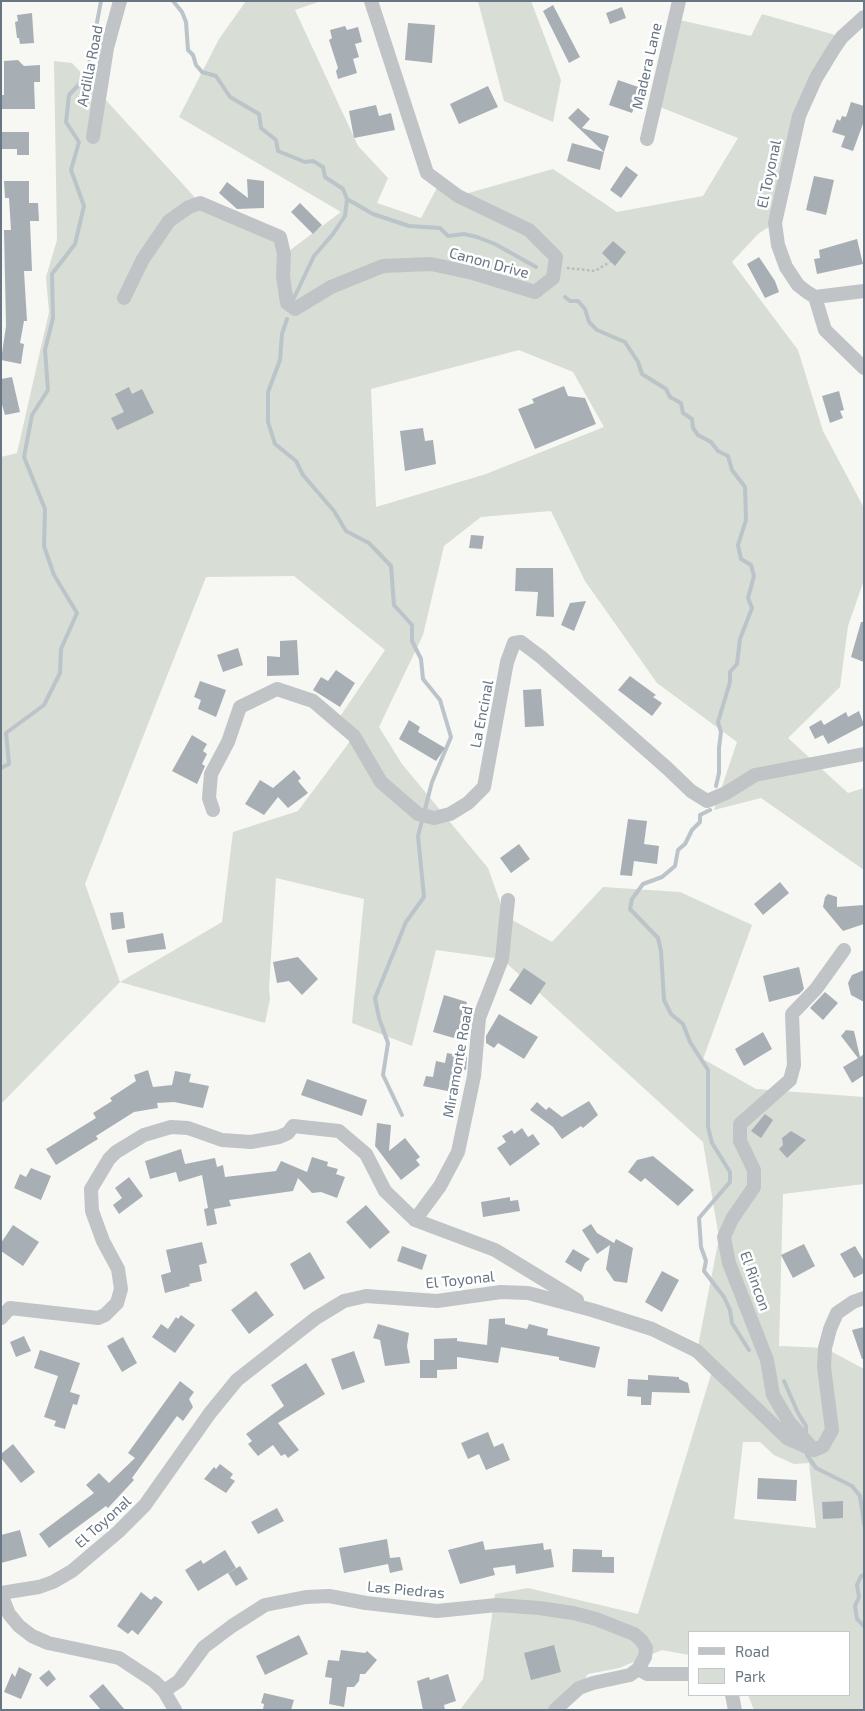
<!DOCTYPE html>
<html>
<head>
<meta charset="utf-8">
<style>
	body { margin:0 }
	#map { position:relative; width:865px; height:1711px; overflow:hidden; background:#f7f7f4; font-family:"Exo 2",sans-serif }
	canvas { display:block }
	.frame { position:absolute; inset:0; border:2px solid #687683; pointer-events:none }
	.legend { position:absolute; left:688px; top:1631px; width:162px; height:65px; box-sizing:border-box; background:#fff; border:1px solid #c3c8cd; margin:0; padding:6px 9px; list-style:none; font-size:15px; color:#687683 }
	.legend li { display:flex; align-items:center; gap:10px; height:25px }
	.legend b { width:25px; border:1px solid #c3c8cd }
</style>
</head>
<body>
<div id="map">
<canvas width="865" height="1711"></canvas>
<div class="frame"></div>
<ul class="legend">
<li><b style="height:6px;background:#c0c4c7"></b>Road</li>
<li><b style="height:14px;background:#d8ddd5"></b>Park</li>
</ul>
</div>
<script>
const g = document.querySelector('canvas').getContext('2d');
g.lineJoin = 'round';
function fillPath(path, color) { g.fillStyle = color; g.fill(path, 'evenodd'); }
const shape = rows => new Path2D(rows.map(r => 'M' + r).join(''));
function strokePath(path, color, width, dash) { g.strokeStyle = color; g.lineWidth = width; g.lineCap = dash ? 'butt' : 'round'; g.setLineDash(dash || []); g.stroke(path); }
function drawText(font, color, halo, rows, align = 'center') {
  g.font = font + ' "Exo 2",sans-serif'; g.lineWidth = 5; g.setLineDash([]); g.textBaseline = 'middle'; g.strokeStyle = halo; g.fillStyle = color; for (const [text, x, y, turn = 0] of rows) {
    g.save(); g.translate(x, y); g.rotate((+turn || 0) * Math.PI / 180); g.textAlign = isNaN(turn) ? turn : align; if (halo) g.strokeText(text, 0, 0); g.fillText(text, 0, 0); g.restore();
  }
}
fillPath(shape([
	[246,1,321,1,295,10,358,146,388,178,377,203,421,218,440,182,458,196,553,169,617,212,703,196,738,138,655,105,675,19,751,36,762,14,842,37,816,78,775,223,758,234,732,262,798,350,823,431,864,508,864,580,848,626,840,687,788,738,848,793,864,788,864,870,761,798,714,810,737,742,657,683,585,581,551,511,481,517,444,546,423,635,379,727,402,764,488,868,505,916,552,942,603,887,680,892,752,925,703,1059,756,1089,864,1097,864,1184,783,1194,779,1346,825,1348,864,1369,864,1710,754,1710,748,1695,849,1695,849,1632,689,1632,689,1655,662,1650,619,1668,588,1674,579,1688,555,1710,460,1710,483,1679,495,1594,528,1588,638,1614,713,1368,697,1351,719,1238,703,1142,502,959,436,950,412,1046,352,1023,364,899,276,878,269,988,270,999,265,1023,120,982,1,1104,1,457,17,453,49,312,46,277,57,240,54,61,72,63,200,203,262,228,285,254,341,212,179,117,219,39],
	[519,350,573,372,604,427,486,474,376,507,371,389],
	[294,576,385,650,337,721,354,736,298,811,233,832,222,922,120,982,85,884,206,577],
	[743,1442,760,1442,774,1455,794,1464,809,1463,816,1528,734,1519],
	[478,1,531,1,561,80,553,122,504,101]
]), '#d8ddd5');
strokePath(shape([
	[173,1,182,12,186,22,188,50,193,55,196,65,202,72,216,76,230,97,259,114,261,128,276,140,278,151,305,162,313,161,323,167,325,177,343,189,347,199,373,214,409,226,440,228,448,236,464,234,477,237,495,244,536,267],
	[565,297,570,301,578,301,585,309,589,322,597,330,625,342,638,362,642,374,666,389,670,397,681,403,683,413,692,419,693,428,698,435,711,442,718,451,728,456,732,470,745,487,746,520,738,545,741,559,751,565,754,576,748,598,752,608,740,639,737,664,730,672,730,682,718,722,721,732,719,748,719,773,716,786],
	[293,300,314,256,333,234,345,216,347,199],
	[287,319,282,334,280,360,268,392,268,422,275,444,296,461,303,475,334,511,346,531,369,543,391,566,394,605,412,625,412,641,421,659,423,679,440,700,451,737,432,782,418,836,424,897,406,922,375,998,379,1018,388,1043,383,1075,402,1115],
	[1,768,9,764,6,733,44,705,60,673,61,649,77,613,54,575,44,546,45,509,24,457,32,415,48,390,45,350,53,318,52,274,75,244,84,206,71,170,79,142,66,122,69,95,87,76,101,1],
	[710,810,700,815,700,822,692,830,685,844,678,850,675,866,662,877,643,884,632,899,630,909,658,938,661,951,664,1000,671,1014,683,1024,690,1042,708,1070,708,1127,712,1143,730,1172,730,1182,699,1218,701,1247,706,1261,704,1271,724,1297,730,1310,732,1323,749,1350],
	[784,1381,798,1413,806,1426,806,1434],
	[807,1451,807,1455,816,1468,852,1486,860,1496,864,1524],
	[864,1575,861,1576,857,1585,859,1597,855,1606,857,1619,864,1626]
]), '#bbc4c9', 4);
fillPath(shape([
	[553,5,580,57,569,63,543,11],
	[622,7,626,18,610,24,606,13],
	[32,13,34,43,20,44,19,38,17,38,15,22,18,21,17,15],
	[408,23,435,25,432,63,405,60],
	[345,26,347,30,358,27,362,42,355,44,359,57,353,59,357,73,338,79,336,71,338,68,329,40,332,38,330,30],
	[18,60,24,66,40,65,40,82,34,82,35,109,1,109,1,95,4,95,4,61],
	[618,80,641,88,632,113,609,105],
	[488,86,498,107,459,124,450,104],
	[851,102,864,106,864,121,853,151,841,147,845,136,832,132,837,119,840,121,842,116,846,117],
	[376,105,379,116,391,113,395,130,354,138,349,111],
	[578,108,590,119,582,128,609,136,604,152,568,118],
	[2,132,29,132,29,155,17,155,17,149,2,149],
	[572,143,604,152,600,170,567,161],
	[626,166,638,175,621,198,610,190],
	[814,176,834,180,826,215,806,210],
	[247,179,264,181,264,208,237,209,219,193,227,182,248,198],
	[4,181,29,181,29,203,38,203,39,221,30,221,32,271,24,271,27,321,24,321,20,343,24,344,21,364,1,360,6,326,4,230,11,230,9,198,5,198],
	[300,203,322,225,313,234,291,212],
	[857,239,863,264,817,274,814,259,820,258,819,250],
	[613,241,626,252,615,266,602,253],
	[759,257,775,281,779,292,765,298,747,264],
	[12,377,20,412,5,415,1,401,1,379],
	[564,386,568,396,585,398,596,424,535,449,518,409,534,403,532,399],
	[129,387,132,394,142,389,154,413,117,430,111,418,124,412,115,394],
	[839,391,844,410,840,411,843,418,830,423,822,396],
	[423,428,425,441,433,440,436,464,405,471,400,431],
	[471,535,484,536,482,549,469,548],
	[516,568,553,568,554,617,536,616,538,592,515,591],
	[586,601,574,631,561,625,570,603],
	[861,622,864,622,864,662,851,657],
	[297,640,299,675,267,676,267,656,280,657,280,641],
	[238,648,243,665,223,672,217,655],
	[336,670,355,683,340,707,313,690,321,677,328,681],
	[630,676,656,695,653,697,662,703,652,716,618,690],
	[200,681,226,690,216,717,198,709,201,700,194,697],
	[541,689,544,726,525,727,523,690],
	[859,711,864,725,828,744,823,735,815,739,809,727,821,720,824,725,846,712,848,717],
	[409,720,420,727,418,732,445,748,436,761,399,739],
	[192,735,207,744,203,751,207,754,202,764,205,766,197,784,172,771],
	[294,770,301,778,298,781,308,793,288,808,278,797,264,815,245,804,260,780,273,788],
	[628,819,647,821,644,844,659,846,657,864,634,861,632,876,620,875],
	[519,844,530,859,511,873,500,858],
	[780,882,789,893,763,915,754,904],
	[828,894,837,897,837,907,864,905,864,924,843,931,823,907,825,897],
	[123,912,125,928,112,930,110,913],
	[163,933,166,949,128,953,126,940],
	[298,957,318,979,302,995,289,981,277,983,273,962],
	[799,967,804,989,799,994,769,1002,763,976],
	[524,968,546,983,531,1005,509,990],
	[864,970,864,1002,851,995,848,983,852,975],
	[825,992,838,1003,823,1020,810,1008],
	[444,995,467,1002,459,1030,457,1029,454,1038,433,1032],
	[499,1014,538,1037,524,1059,498,1043,494,1048,486,1043,486,1036],
	[846,1030,854,1031,860,1057,864,1054,864,1075,852,1083,843,1067,858,1058,841,1036],
	[763,1032,772,1049,744,1066,735,1049],
	[447,1053,467,1057,466,1070,457,1069,452,1092,423,1086,426,1076,433,1077,436,1061,445,1063],
	[148,1070,153,1087,172,1085,175,1071,191,1074,189,1082,209,1086,203,1108,174,1102,157,1103,158,1108,134,1112,96,1136,98,1139,56,1165,46,1149,96,1118,93,1113,112,1101,110,1098,136,1081,134,1075],
	[307,1079,367,1100,362,1116,301,1095],
	[589,1101,598,1115,583,1128,581,1126,562,1139,553,1127,530,1110,537,1102,546,1110,549,1107,562,1117],
	[765,1114,773,1120,761,1138,751,1131],
	[377,1123,391,1125,389,1151,405,1138,420,1157,416,1160,420,1165,401,1180,375,1146],
	[522,1128,528,1137,533,1134,540,1144,510,1166,497,1148,506,1142,502,1136,512,1130,514,1134],
	[791,1131,806,1140,787,1158,779,1149,783,1145,782,1138],
	[181,1149,185,1164,215,1158,217,1167,223,1165,225,1177,276,1171,281,1161,307,1172,312,1157,328,1162,327,1166,338,1169,336,1174,345,1177,337,1198,321,1192,312,1193,298,1178,293,1191,229,1200,231,1206,214,1209,217,1224,207,1226,204,1209,208,1208,202,1175,179,1182,176,1172,150,1179,145,1161],
	[653,1156,694,1190,678,1206,645,1178,641,1182,628,1172,637,1160],
	[31,1168,51,1176,41,1200,14,1188,20,1174,26,1177],
	[129,1177,143,1196,119,1214,113,1205,122,1198,115,1188],
	[510,1197,510,1201,518,1200,520,1211,483,1217,481,1202],
	[366,1205,390,1232,370,1249,346,1222],
	[591,1224,597,1233,614,1243,616,1239,633,1248,627,1283,614,1281,606,1269,610,1245,597,1254,582,1230],
	[13,1225,39,1242,23,1266,1,1251,1,1243],
	[202,1242,207,1263,199,1265,202,1281,189,1284,190,1286,165,1293,161,1275,171,1272,166,1250],
	[804,1244,815,1266,793,1278,781,1255],
	[402,1246,427,1255,422,1270,397,1261],
	[855,1246,864,1261,864,1273,854,1278,840,1254],
	[573,1249,590,1259,585,1263,581,1272,565,1262],
	[310,1252,325,1278,304,1290,290,1264],
	[662,1271,679,1280,662,1312,645,1302],
	[256,1291,274,1315,249,1334,231,1310],
	[181,1315,195,1325,175,1353,152,1337,161,1324,168,1329,176,1317,178,1319],
	[505,1318,505,1324,527,1329,529,1324,548,1329,547,1335,600,1347,595,1368,559,1360,559,1357,501,1347,498,1363,457,1357,457,1369,437,1370,437,1378,420,1378,420,1360,434,1360,434,1339,457,1338,457,1341,487,1345,489,1319],
	[378,1324,409,1333,407,1346,410,1363,385,1366,380,1340,373,1338],
	[864,1327,864,1359,862,1359,852,1330],
	[24,1336,31,1351,16,1357,10,1342],
	[123,1337,137,1363,122,1372,107,1346],
	[40,1350,80,1363,70,1392,80,1395,77,1405,73,1404,65,1429,54,1426,56,1421,44,1417,58,1376,34,1368],
	[354,1351,365,1382,342,1390,331,1359],
	[306,1363,325,1394,278,1423,299,1450,288,1458,285,1454,281,1456,273,1445,258,1456,248,1444,252,1441,246,1434,284,1406,271,1385],
	[648,1375,679,1377,679,1379,688,1383,690,1393,652,1392,651,1405,641,1405,641,1397,627,1396,628,1379,648,1380],
	[180,1381,194,1392,189,1399,193,1407,183,1421,177,1416,132,1478,134,1480,108,1508,106,1506,49,1548,39,1534,94,1493,86,1485,99,1473,109,1483,135,1458,128,1453],
	[488,1432,494,1447,503,1443,510,1460,486,1470,479,1454,468,1459,461,1443],
	[13,1444,35,1472,21,1483,1,1458,1,1454],
	[220,1464,233,1474,230,1478,235,1481,226,1493,204,1479,214,1467,216,1469],
	[758,1478,797,1480,796,1501,757,1499],
	[843,1501,843,1518,823,1519,822,1502],
	[277,1508,284,1521,258,1534,251,1522],
	[20,1530,27,1556,1,1563,1,1535],
	[387,1539,390,1558,400,1557,403,1570,390,1573,388,1564,344,1573,339,1548],
	[483,1541,485,1550,543,1543,544,1550,551,1549,554,1567,516,1574,515,1565,493,1568,495,1575,460,1584,448,1550],
	[573,1549,602,1550,602,1557,614,1557,614,1573,572,1572],
	[225,1550,236,1568,198,1591,185,1570,201,1560,203,1564],
	[240,1566,248,1579,236,1586,228,1573],
	[141,1592,151,1600,155,1596,163,1602,138,1635,132,1630,128,1634,117,1626],
	[299,1635,308,1654,265,1675,256,1656],
	[554,1645,561,1672,531,1680,524,1653],
	[341,1650,365,1653,367,1651,377,1660,365,1674,360,1674,359,1681,354,1687,347,1687,344,1707,329,1704,332,1678,325,1677,328,1660,339,1661],
	[19,1667,32,1674,21,1699,4,1692,12,1673,15,1677],
	[49,1670,56,1679,47,1687,39,1678],
	[448,1674,456,1701,444,1705,445,1710,423,1710,417,1681,429,1677,430,1680],
	[103,1684,125,1710,101,1710,89,1696],
	[264,1693,294,1700,291,1710,263,1710,264,1704,261,1703]
]), '#a8afb4');
strokePath(shape([
	[567,268,595,271,610,262]
]), '#babdbf', 2.5, [2.5, 2.5]);
strokePath(shape([
	[864,17,842,37,833,50,816,78,799,116,775,223,778,245,786,267,798,285,807,292,815,297,864,291],
	[93,137,107,48,120,1],
	[647,139,679,1],
	[815,297,825,330,864,368],
	[124,298,143,259,169,221,189,207,200,203,280,237,284,254,283,276,287,303,295,309,331,287,383,266,431,264,473,273,535,292,553,278,556,257,529,230,458,196,427,173,371,1],
	[213,810,209,798,211,774,228,742,240,707,277,689,313,701,354,736,381,782,418,814,434,818,450,814,468,803,484,787,507,662,514,643,521,642,541,657,667,768,691,791,707,801,726,793,755,775,864,754],
	[415,1220,440,1186,458,1152,474,1076,479,1018,502,959,508,900],
	[1,1318,10,1308,98,1318,105,1315,117,1303,121,1289,118,1269,103,1241,92,1211,91,1189,109,1159,116,1152,144,1135,171,1127,188,1128,222,1140,251,1142,279,1137,288,1133,293,1126,339,1131,366,1154,385,1191,415,1220,495,1250,577,1300],
	[812,1448,789,1422,773,1395,767,1360,729,1263,724,1237,732,1219,754,1187,754,1170,740,1141,740,1124,790,1080,794,1065,792,1014,816,989,844,950],
	[1,1593,39,1587,53,1582,72,1571,118,1532,145,1505,210,1413,237,1380,316,1318,344,1301,366,1296,437,1301,501,1292,528,1293,592,1310,652,1329,697,1351,787,1438,814,1450,823,1446,832,1430,824,1367,825,1348,830,1329,837,1313,853,1302,864,1298],
	[1,1594,9,1614,19,1626,32,1636,48,1643,119,1658,154,1681,164,1691,175,1710],
	[638,1669,647,1674,689,1674],
	[164,1691,179,1681,204,1647,232,1626,265,1605,306,1597,329,1596,366,1603,437,1611,497,1605,539,1608,573,1613,596,1619,634,1634,641,1640,646,1648,645,1657,638,1669,630,1675,593,1683,579,1688,555,1710],
	[732,1695,735,1710]
]), '#c0c4c7', 14);
drawText('15px', '#687683', '#fff', [
	["Ardilla Road",90,66,-79],
	["Madera Lane",647,66,-77],
	["El Toyonal",769,174,-78],
	["Canon Drive",489,263,15],
	["La Encinal",482,714,-79],
	["Miramonte Road",458,1062,-80],
	["El Toyonal",460,1280,-6],
	["El Rincon",755,1281,70],
	["El Toyonal",103,1522,-42],
	["Las Piedras",406,1590,5]
]);
</script>
</body>
</html>
